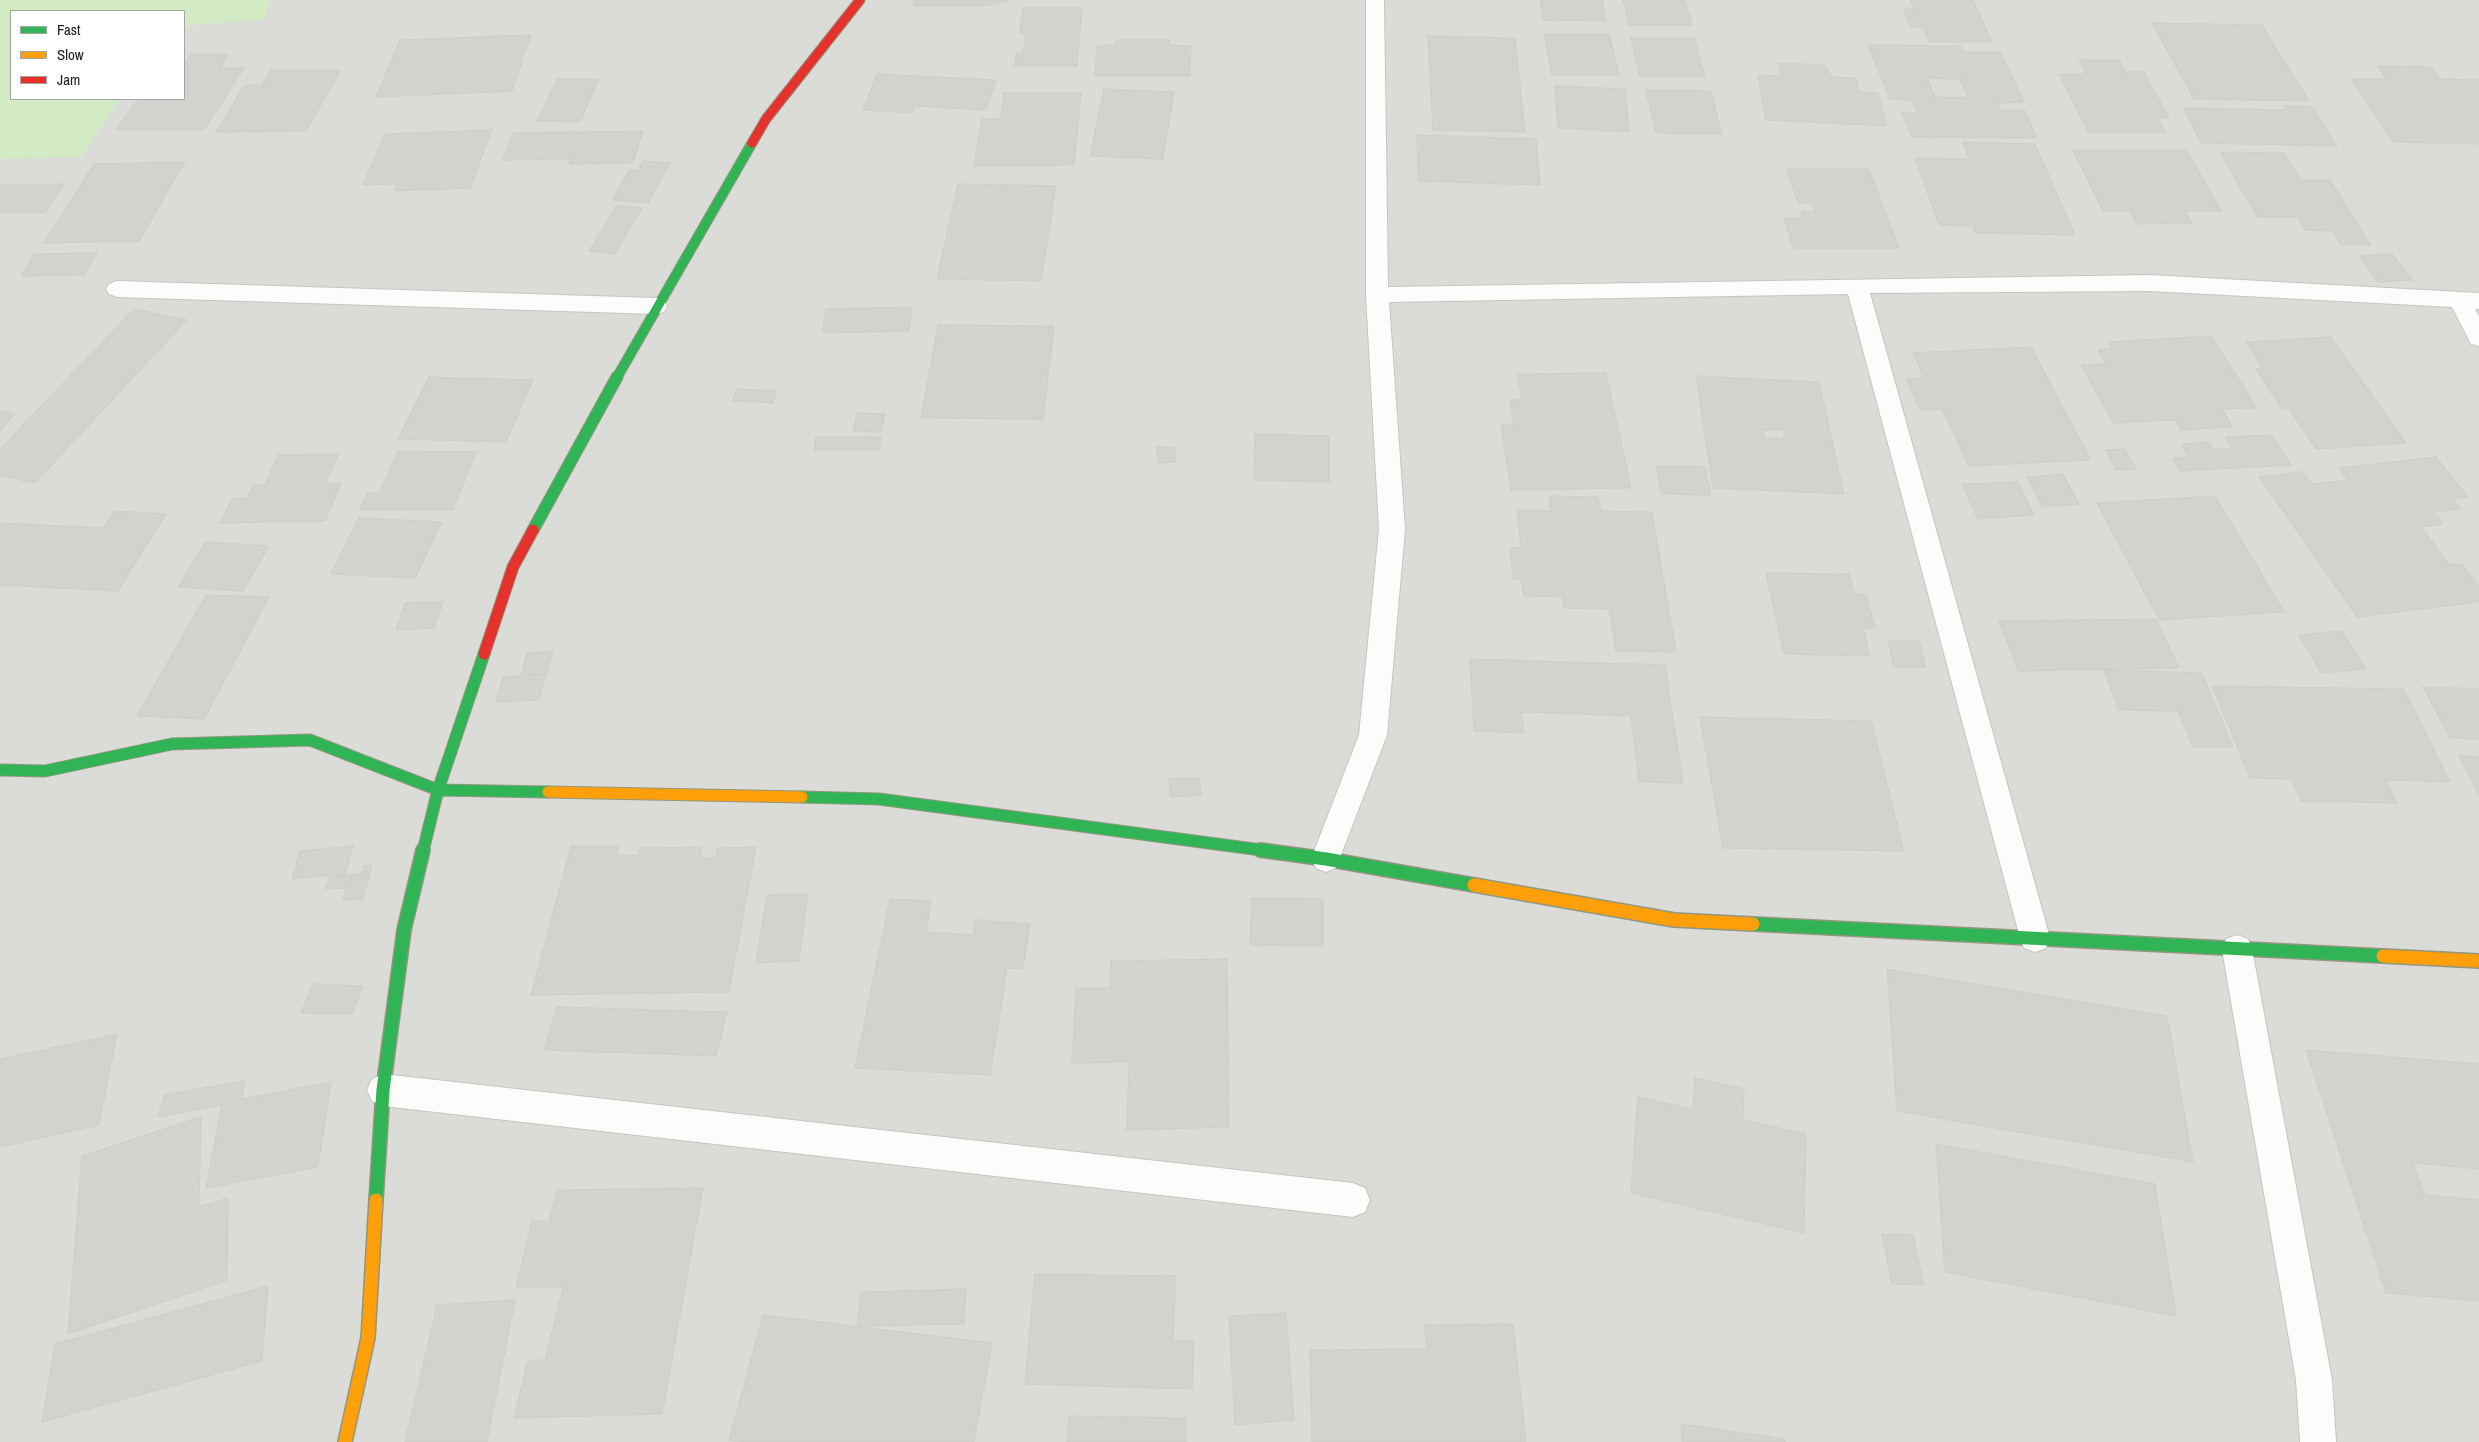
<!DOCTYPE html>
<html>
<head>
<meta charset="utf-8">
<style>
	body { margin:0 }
	#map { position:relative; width:2479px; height:1442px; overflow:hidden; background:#ecece7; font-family:"Archivo Narrow",sans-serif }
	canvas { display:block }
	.legend { position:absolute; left:10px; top:10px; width:175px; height:90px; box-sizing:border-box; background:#fff; border:1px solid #a5a5a5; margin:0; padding:6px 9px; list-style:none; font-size:15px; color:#1e1e1e }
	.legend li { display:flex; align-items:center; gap:10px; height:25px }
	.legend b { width:25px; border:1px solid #a5a5a5 }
</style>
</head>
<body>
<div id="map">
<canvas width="2479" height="1442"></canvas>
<ul class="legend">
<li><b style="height:6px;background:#30b455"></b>Fast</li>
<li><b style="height:6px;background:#ff9f0a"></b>Slow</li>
<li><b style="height:6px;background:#e5322d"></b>Jam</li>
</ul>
</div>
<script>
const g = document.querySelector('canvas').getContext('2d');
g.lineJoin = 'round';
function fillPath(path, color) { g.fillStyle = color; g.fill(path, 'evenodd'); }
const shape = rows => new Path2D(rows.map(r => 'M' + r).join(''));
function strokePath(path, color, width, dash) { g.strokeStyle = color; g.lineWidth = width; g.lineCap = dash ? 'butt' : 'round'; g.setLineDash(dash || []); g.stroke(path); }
fillPath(shape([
	[0,0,2479,0,2479,1442,0,1442],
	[11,11,184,11,184,99,11,99]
]), '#dbdbd8');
fillPath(shape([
	[0,0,270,0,265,19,184,26,184,11,11,11,11,99,120,99,81,157,0,159]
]), '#d3ebc5');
const building = shape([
	[914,0,1010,0,985,6,913,6,914,0],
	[1540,0,1602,0,1606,21,1543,20,1540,0],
	[1623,0,1685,0,1692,25,1629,25,1623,0],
	[1911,0,1973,0,1992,42,1929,42,1923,28,1910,26,1904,9,1914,9,1911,0],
	[1023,8,1082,8,1077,66,1014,66,1017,52,1023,52,1026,33,1020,33,1023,8],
	[2152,23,2262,25,2309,101,2194,99,2152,23],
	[1544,34,1609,34,1619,75,1552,75,1544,34],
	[531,35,512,91,376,97,400,40,531,35],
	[1428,36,1515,38,1525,132,1433,130,1428,36],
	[1631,38,1694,38,1705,77,1640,77,1631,38],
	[1116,40,1170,40,1170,45,1191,46,1190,76,1095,76,1097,46,1116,45,1116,40],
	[1868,45,1961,46,1964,52,2000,52,2024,102,1997,103,2000,110,2025,111,2037,138,1912,137,1902,113,1917,113,1911,100,1890,99,1868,45],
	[1927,78,1960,79,1968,98,1935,97,1927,78],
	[191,54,229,54,220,68,244,68,204,130,116,130,138,99,184,99,184,65,191,54],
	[2079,60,2119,60,2125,72,2144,72,2169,118,2157,118,2166,133,2089,133,2059,74,2086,74,2079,60],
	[1778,63,1824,65,1832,77,1856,78,1859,92,1878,93,1887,126,1766,120,1758,75,1781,76,1778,63],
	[2378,66,2432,67,2440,79,2479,80,2479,144,2393,142,2351,79,2386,79,2378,66],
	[271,70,341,70,306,131,216,132,244,86,262,85,271,70],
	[877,74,996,80,986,110,914,106,912,113,863,110,877,74],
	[557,79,599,79,580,122,537,121,557,79],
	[1555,86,1625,89,1629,132,1558,128,1555,86],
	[1104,89,1174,92,1163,159,1090,156,1104,89],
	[1646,90,1711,91,1722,134,1656,133,1646,90],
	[1004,93,1081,93,1074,165,974,166,982,119,1000,119,1004,93],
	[2284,106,2313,107,2337,146,2201,143,2184,108,2286,110,2284,106],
	[492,130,470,188,395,191,398,184,363,185,385,134,492,130],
	[643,131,633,163,569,164,570,159,503,160,513,133,643,131],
	[1417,135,1536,139,1540,185,1418,181,1417,135],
	[1963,142,2035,144,2075,235,1975,233,1973,226,1939,225,1915,158,1969,159,1963,142],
	[2073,150,2186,150,2222,211,2185,211,2192,223,2137,224,2130,211,2103,211,2073,150],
	[2220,152,2284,153,2301,180,2330,180,2371,245,2341,245,2333,231,2305,230,2297,217,2257,217,2220,152],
	[643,161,670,163,648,203,612,200,629,170,637,170,643,161],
	[185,162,139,241,44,243,94,164,185,162],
	[1787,169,1869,169,1899,248,1793,248,1784,218,1803,218,1801,211,1815,212,1812,203,1798,203,1787,169],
	[64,184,45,213,0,213,0,185,64,184],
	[958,184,1056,186,1041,281,937,279,958,184],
	[616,206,642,208,615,254,589,251,616,206],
	[97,253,84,275,21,276,34,254,97,253],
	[2392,254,2413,280,2378,282,2359,256,2392,254],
	[912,307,909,331,822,333,826,309,912,307],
	[134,309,187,320,35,483,0,476,0,449,134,309],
	[938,325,1054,326,1043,419,921,418,938,325],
	[2211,336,2257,408,2222,409,2232,427,2181,430,2175,420,2113,423,2081,365,2106,364,2098,350,2112,349,2108,342,2211,336],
	[2331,337,2406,443,2316,449,2289,408,2281,408,2256,369,2263,369,2246,342,2331,337],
	[2031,347,2091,460,1969,466,1942,409,1920,410,1906,379,1924,378,1913,353,2031,347],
	[1606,373,1631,488,1511,490,1501,425,1514,425,1510,400,1522,399,1517,374,1606,373],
	[1696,376,1819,382,1844,494,1713,488,1696,376],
	[1763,430,1783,430,1785,438,1766,439,1763,430],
	[429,377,533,380,506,442,398,439,429,377],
	[737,389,777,391,773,403,732,401,737,389],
	[0,411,15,414,0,431,0,411],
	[857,413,885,414,881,432,853,431,857,413],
	[1255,434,1329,436,1329,482,1254,480,1255,434],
	[2272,435,2291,465,2180,471,2172,458,2188,457,2181,444,2209,442,2213,450,2232,448,2225,437,2272,435],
	[816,437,881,437,879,450,814,450,816,437],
	[1157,447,1175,447,1176,462,1158,463,1157,447],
	[2125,449,2136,469,2116,470,2105,450,2125,449],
	[398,451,476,452,453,510,360,510,367,493,379,493,398,451],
	[338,454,326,483,341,483,325,521,220,523,232,499,247,498,253,485,265,485,278,455,338,454],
	[2436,457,2468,497,2453,499,2461,509,2433,512,2443,524,2421,527,2450,565,2462,564,2479,586,2479,602,2357,617,2259,477,2303,472,2312,484,2348,480,2339,468,2436,457],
	[1656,466,1705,467,1711,495,1661,494,1656,466],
	[2063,474,2079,504,2042,507,2027,477,2063,474],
	[2018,482,2034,515,1978,519,1962,484,2018,482],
	[1549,496,1598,497,1601,511,1652,512,1676,652,1616,651,1609,609,1564,608,1563,597,1524,596,1521,578,1513,579,1510,548,1521,547,1517,510,1551,511,1549,496],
	[2215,496,2284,612,2159,620,2097,503,2215,496],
	[114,511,166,514,118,591,0,585,0,523,103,528,114,511],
	[359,518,442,522,415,578,331,574,359,518],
	[205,542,269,546,243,591,178,587,205,542],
	[1766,573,1849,574,1855,594,1866,594,1875,628,1863,628,1870,656,1784,654,1766,573],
	[206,595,269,597,204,719,137,716,206,595],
	[443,602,434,628,396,630,405,603,443,602],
	[2156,619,2179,668,2018,671,1999,621,2156,619],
	[2342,631,2366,669,2321,673,2299,635,2342,631],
	[1888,641,1919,641,1926,668,1894,667,1888,641],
	[553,652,546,675,521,674,527,653,553,652],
	[1470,659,1665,665,1683,783,1639,782,1631,716,1522,712,1524,733,1474,731,1470,659],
	[2104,670,2202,673,2233,747,2193,747,2178,711,2118,710,2104,670],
	[546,675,539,700,496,702,503,677,546,675],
	[2212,686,2404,689,2450,782,2386,780,2397,803,2301,801,2291,779,2250,778,2212,686],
	[2423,687,2479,689,2479,739,2450,738,2423,687],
	[1700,717,1871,721,1904,851,1723,848,1700,717],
	[2459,756,2479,757,2479,796,2459,756],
	[1199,778,1201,795,1170,797,1169,779,1199,778],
	[353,846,345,874,292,879,300,851,353,846],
	[571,846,619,846,617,856,638,855,640,848,702,847,700,858,716,858,717,848,756,847,729,992,531,995,571,846],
	[372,865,363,899,343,900,346,888,326,889,330,876,361,874,364,866,372,865],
	[808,894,799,961,756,963,767,895,808,894],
	[1252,898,1323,899,1323,946,1250,945,1252,898],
	[890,899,931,901,926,932,973,935,975,920,1030,924,1023,969,1007,968,990,1075,855,1068,890,899],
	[1227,959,1229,1127,1127,1130,1129,1062,1072,1063,1076,988,1110,988,1111,961,1227,959],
	[1887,969,2167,1016,2193,1162,1897,1111,1887,969],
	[313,984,363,986,352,1014,301,1013,313,984],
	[557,1007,727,1012,716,1056,544,1050,557,1007],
	[117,1034,99,1125,0,1147,0,1059,117,1034],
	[2306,1050,2479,1064,2479,1169,2413,1163,2425,1195,2479,1200,2479,1301,2386,1293,2306,1050],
	[1695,1078,1744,1089,1743,1120,1806,1134,1804,1233,1631,1193,1638,1097,1693,1109,1695,1078],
	[245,1081,242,1099,331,1082,318,1167,206,1188,222,1105,158,1117,164,1095,245,1081],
	[201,1117,199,1207,228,1198,227,1280,68,1334,82,1156,201,1117],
	[1936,1144,2155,1184,2176,1316,1945,1272,1936,1144],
	[703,1188,662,1414,514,1418,528,1361,545,1360,563,1287,516,1287,532,1221,549,1221,557,1190,703,1188],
	[1882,1234,1913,1235,1924,1285,1892,1284,1882,1234],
	[1035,1274,1176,1276,1173,1341,1194,1340,1192,1389,1025,1384,1035,1274],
	[268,1286,262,1361,42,1422,55,1344,268,1286],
	[966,1289,964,1324,857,1326,861,1292,966,1289],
	[515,1300,487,1442,405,1442,437,1305,515,1300],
	[1286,1313,1294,1420,1235,1425,1229,1316,1286,1313],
	[763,1315,992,1343,974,1442,750,1442,729,1440,763,1315],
	[1513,1324,1526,1442,1312,1442,1310,1350,1427,1349,1424,1325,1513,1324],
	[1069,1416,1186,1418,1186,1442,1067,1442,1069,1416],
	[1681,1424,1785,1439,1785,1442,1682,1442,1681,1424]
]);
fillPath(building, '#d3d2ce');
strokePath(building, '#cfcdc8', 1);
const street = shape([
	[1366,0,1384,0,1388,287,2150,275,2479,293,2479,309,2475,309,2479,316,2479,346,2471,344,2452,307,2150,291,1870,293,2050,938,2046,948,2035,952,2024,948,2020,938,1848,294,1389,302,1405,529,1387,735,1336,868,1326,872,1316,868,1311,859,1359,735,1379,529,1366,295,1366,0],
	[117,281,656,298,664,300,667,306,664,312,656,314,117,297,109,294,106,289,109,284,117,281],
	[2237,935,2248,939,2252,949,2332,1380,2336,1442,2300,1442,2296,1380,2222,949,2226,939,2237,935],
	[383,1074,1353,1183,1365,1188,1370,1200,1365,1212,1353,1217,383,1106,372,1101,367,1090,372,1079,383,1074]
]);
const fastFar2 = shape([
	[616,379,752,143]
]);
const fastFar1 = shape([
	[533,530,617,377],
	[0,770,45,771,172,744,310,740,438,790,548,792],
	[802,797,879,799,1269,851],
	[423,851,438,790,484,654]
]);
const fast = shape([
	[1260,850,1326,859,1474,885],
	[1753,924,2383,956],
	[376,1200,383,1090,404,930,423,850]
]);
const slowFar1 = shape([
	[548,792,802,797]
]);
const slow = shape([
	[1474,885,1674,920,1753,924],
	[2383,956,2479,961],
	[345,1442,368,1338,376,1200]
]);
const jamFar1 = shape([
	[752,143,766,119,860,0]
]);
const jam = shape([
	[484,654,513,567,533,530]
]);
strokePath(street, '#c5c5c3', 2);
strokePath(fastFar2, '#91977e', 11);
strokePath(fastFar1, '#91977e', 13);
strokePath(fast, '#91977e', 16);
strokePath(slowFar1, '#91977e', 13);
strokePath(slow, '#91977e', 16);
strokePath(jamFar1, '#91977e', 11);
strokePath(jam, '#91977e', 13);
fillPath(street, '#fcfcfb');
strokePath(fastFar2, '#30b455', 9);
strokePath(fastFar1, '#30b455', 11);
strokePath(fast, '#30b455', 13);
strokePath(slowFar1, '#ff9f0a', 11);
strokePath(slow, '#ff9f0a', 13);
strokePath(jamFar1, '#e5322d', 9);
strokePath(jam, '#e5322d', 11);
</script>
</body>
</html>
